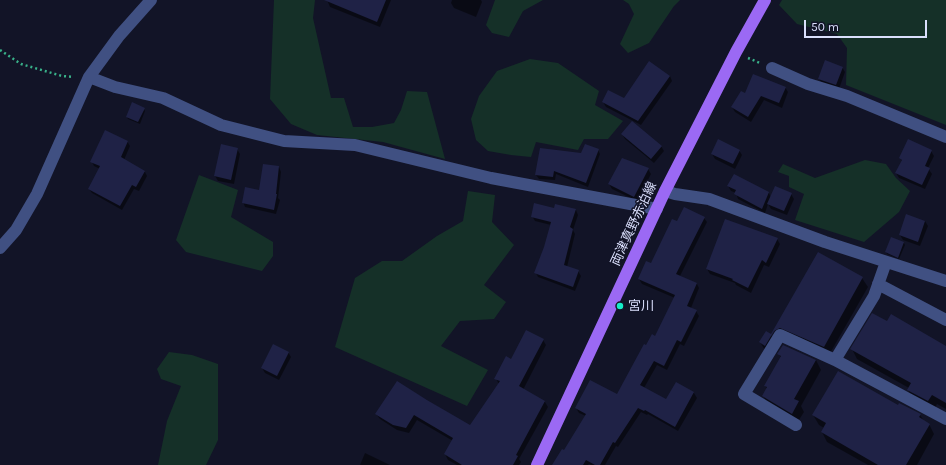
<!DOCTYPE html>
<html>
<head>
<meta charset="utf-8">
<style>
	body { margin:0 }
	#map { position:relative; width:946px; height:465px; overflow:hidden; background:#121427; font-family:Karla,sans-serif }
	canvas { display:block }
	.scale { position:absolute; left:804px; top:20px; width:123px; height:18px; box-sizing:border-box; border:2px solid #dadffc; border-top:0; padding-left:5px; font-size:12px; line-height:14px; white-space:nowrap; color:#dadffc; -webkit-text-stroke:3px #121427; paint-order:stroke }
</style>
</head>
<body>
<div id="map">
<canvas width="946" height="465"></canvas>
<div class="scale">50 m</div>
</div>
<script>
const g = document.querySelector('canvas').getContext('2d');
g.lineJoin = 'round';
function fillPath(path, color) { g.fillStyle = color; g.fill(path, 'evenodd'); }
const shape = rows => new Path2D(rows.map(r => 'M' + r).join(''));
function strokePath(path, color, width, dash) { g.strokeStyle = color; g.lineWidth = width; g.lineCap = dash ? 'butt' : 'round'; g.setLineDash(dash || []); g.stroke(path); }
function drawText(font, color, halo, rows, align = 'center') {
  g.font = font + ' Karla,"Noto Sans JP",sans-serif'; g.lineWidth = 3; g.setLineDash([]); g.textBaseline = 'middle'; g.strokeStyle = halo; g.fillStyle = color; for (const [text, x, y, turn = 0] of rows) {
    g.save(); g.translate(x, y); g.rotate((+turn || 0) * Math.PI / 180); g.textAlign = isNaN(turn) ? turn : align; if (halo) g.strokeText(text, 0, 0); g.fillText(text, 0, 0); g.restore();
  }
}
fillPath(shape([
	[274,0,315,0,313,18,331,98,344,98,353,127,372,127,394,123,401,110,407,91,427,92,445,159,383,142,317,135,291,124,270,99],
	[495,0,543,0,523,11,509,37,492,33,486,25],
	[623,0,680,0,674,6,649,43,628,53,620,44,634,14,629,4],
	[782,0,946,0,946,125,846,85,847,48,837,34,797,24,779,5],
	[530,59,558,63,599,91,595,105,623,121,608,139,584,139,578,150,536,142,531,157,511,155,488,151,476,140,471,119,479,96,497,71],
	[865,160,886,164,896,178,910,191,899,212,864,242,795,220,804,194,789,187,789,176,778,172,783,164,815,178],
	[199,175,238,190,231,217,273,242,273,256,262,271,186,252,176,240],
	[468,191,495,195,492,222,514,245,484,285,506,302,494,319,460,321,441,346,488,370,467,406,335,347,355,278,382,261,402,261,437,236,463,221],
	[169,352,192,355,218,364,218,440,206,465,158,465,167,421,181,386,161,379,157,369]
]), '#153028');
fillPath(shape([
	[327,0,391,0,380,27,330,7],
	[452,0,481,0,482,2,476,17,454,8,451,3],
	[842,67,845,72,839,89,822,84,819,79],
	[670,76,672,81,641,125,606,107,603,102,624,99],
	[785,87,788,92,782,108,764,100,751,122,735,112,732,107,746,95],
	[144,109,145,111,140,124,128,119,127,117],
	[622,134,661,146,664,151,654,163,625,139],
	[127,141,130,146,124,160,145,172,147,176,139,191,134,189,122,210,92,193,89,189,100,169,94,166,92,162],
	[237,149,240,154,234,184,218,181,215,176],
	[598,150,600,154,588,187,556,174,555,180,539,179,536,175,582,154],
	[739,150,742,155,735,169,715,159,712,154],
	[931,151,934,156,928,168,932,174,925,189,899,178,896,173,902,161,900,158],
	[622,159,648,169,651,174,637,201,612,189,609,184],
	[279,167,281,172,278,198,280,200,276,214,245,207,243,202,260,191],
	[728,186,769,193,771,198,791,194,794,199,787,215,771,209,768,204,765,213,738,199,736,193,731,191],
	[556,205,576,210,578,215,573,230,575,234,567,267,578,271,581,276,575,291,538,277,536,273,545,247,551,225,535,221,532,216,555,209],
	[704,218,707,222,680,276,697,284,699,288,691,308,696,311,699,316,684,346,680,344,667,370,657,365,644,388,667,401,676,383,694,393,697,398,678,431,648,414,647,415,641,412,618,447,616,446,605,465,591,465,589,464,588,465,554,465,565,451,586,416,579,413,576,408,618,395,647,347,655,337,675,298,642,284,639,279,651,264,677,222],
	[925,221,928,226,920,246,903,240,900,235],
	[891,238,904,243,905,245,899,259,887,254,886,252],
	[777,239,780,244,769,267,764,265,751,293,736,285,735,283,710,274,707,269],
	[819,253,862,278,868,287,829,355,786,336,766,352,760,342,767,333,772,336],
	[887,322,946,347,946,409,937,404,934,410,913,399,908,390,909,388,857,359,852,349],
	[543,340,546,345,523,390,545,402,548,407,519,459,521,462,519,465,457,465,448,460,445,454,453,441,417,420,409,433,397,430,380,419,376,414,397,382,470,426,499,384,496,379,512,360],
	[288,352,291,357,279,380,265,373,262,368],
	[779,354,816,360,821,370,801,406,804,412,797,423,769,405,763,396,767,389,765,386,781,358],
	[898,407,920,415,924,421,929,424,934,434,917,465,868,465,827,442,822,432,824,428,819,425,813,415],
	[365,453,390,465,360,465]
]), '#0007');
fillPath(shape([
	[324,0,386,0,377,22],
	[825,60,843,67,836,85,818,79],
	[649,61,670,76,638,121,602,102,608,90,624,98],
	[753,74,786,87,779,103,761,96,748,117,731,107,741,91,745,93],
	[132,102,145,108,138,122,126,117],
	[632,121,662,146,651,159,621,134],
	[105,130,128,141,121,157,145,171,136,187,132,185,120,206,88,189,100,166,90,162],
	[718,139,740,150,733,164,711,154],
	[908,139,932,150,925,166,930,168,922,185,895,173,902,160,899,158],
	[221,144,238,148,231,180,214,176],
	[585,144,599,149,586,183,554,171,553,177,535,175,540,148,581,153],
	[622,158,649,168,634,197,608,184],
	[263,164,279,166,276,194,277,194,274,210,242,203,245,187,259,190],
	[734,174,769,192,762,209,734,194,736,190,727,186],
	[775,186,792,193,784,211,767,204],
	[534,203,554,208,555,204,576,209,570,227,573,229,564,265,579,270,573,287,534,273,544,247,551,222,531,217],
	[684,207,705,217,676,274,697,283,687,306,697,310,681,342,677,340,664,366,654,361,640,385,666,399,676,382,694,392,675,427,645,410,644,411,638,408,615,443,613,442,600,465,595,465,586,460,583,465,552,465,562,449,564,450,586,414,575,408,590,380,617,394,644,344,646,345,652,334,655,336,675,295,638,279,646,261,651,263,672,219,677,221],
	[906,214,925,221,918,242,899,235],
	[725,219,778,238,766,263,762,260,748,288,732,280,733,279,706,269],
	[891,237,904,242,898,258,885,252],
	[818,252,863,277,824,347,780,328,774,331,765,346,759,342,766,331,771,334],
	[872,313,887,321,891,314,946,346,946,403,932,395,928,401,907,390,911,383,850,349],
	[526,330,544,339,519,386,545,401,516,455,518,456,513,465,462,465,444,454,453,438,414,415,406,428,393,425,375,414,397,381,427,400,470,425,500,381,494,379,506,356,511,359],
	[273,344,289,352,277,376,261,368],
	[783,345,816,360,794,399,799,401,792,414,762,396,767,387,764,386,781,356,777,354],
	[838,371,898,405,899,403,921,414,919,417,930,424,906,465,878,465,821,432,826,423,812,415]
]), '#1f2246');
strokePath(shape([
	[0,50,21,64,62,76,74,77],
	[748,58,760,63]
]), '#39b189', 2.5, [2, 3]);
strokePath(shape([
	[772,68,808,84,847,96,946,137],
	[89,77,115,87,163,98,221,125,284,141,355,145,491,178,657,209],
	[665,191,675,194,709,199,825,242,946,281],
	[0,248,16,230,37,194,89,77,119,36,151,0],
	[886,262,874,296,835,360,946,419],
	[878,284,946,320],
	[796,425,744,394,780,335,835,360]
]), '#405082', 12);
strokePath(shape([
	[537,465,665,191,736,52,765,0]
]), '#9b69f4', 12);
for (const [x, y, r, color] of [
	[620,306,4,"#15edc8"]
]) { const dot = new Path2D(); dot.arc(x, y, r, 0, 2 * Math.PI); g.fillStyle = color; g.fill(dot); strokePath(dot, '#121427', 1.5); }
drawText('13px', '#dadffc', '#121427', [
	["両津真野赤泊線",634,224,-65]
]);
drawText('13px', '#dadffc', '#121427', [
	["宮川",628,306]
], 'left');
</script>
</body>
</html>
